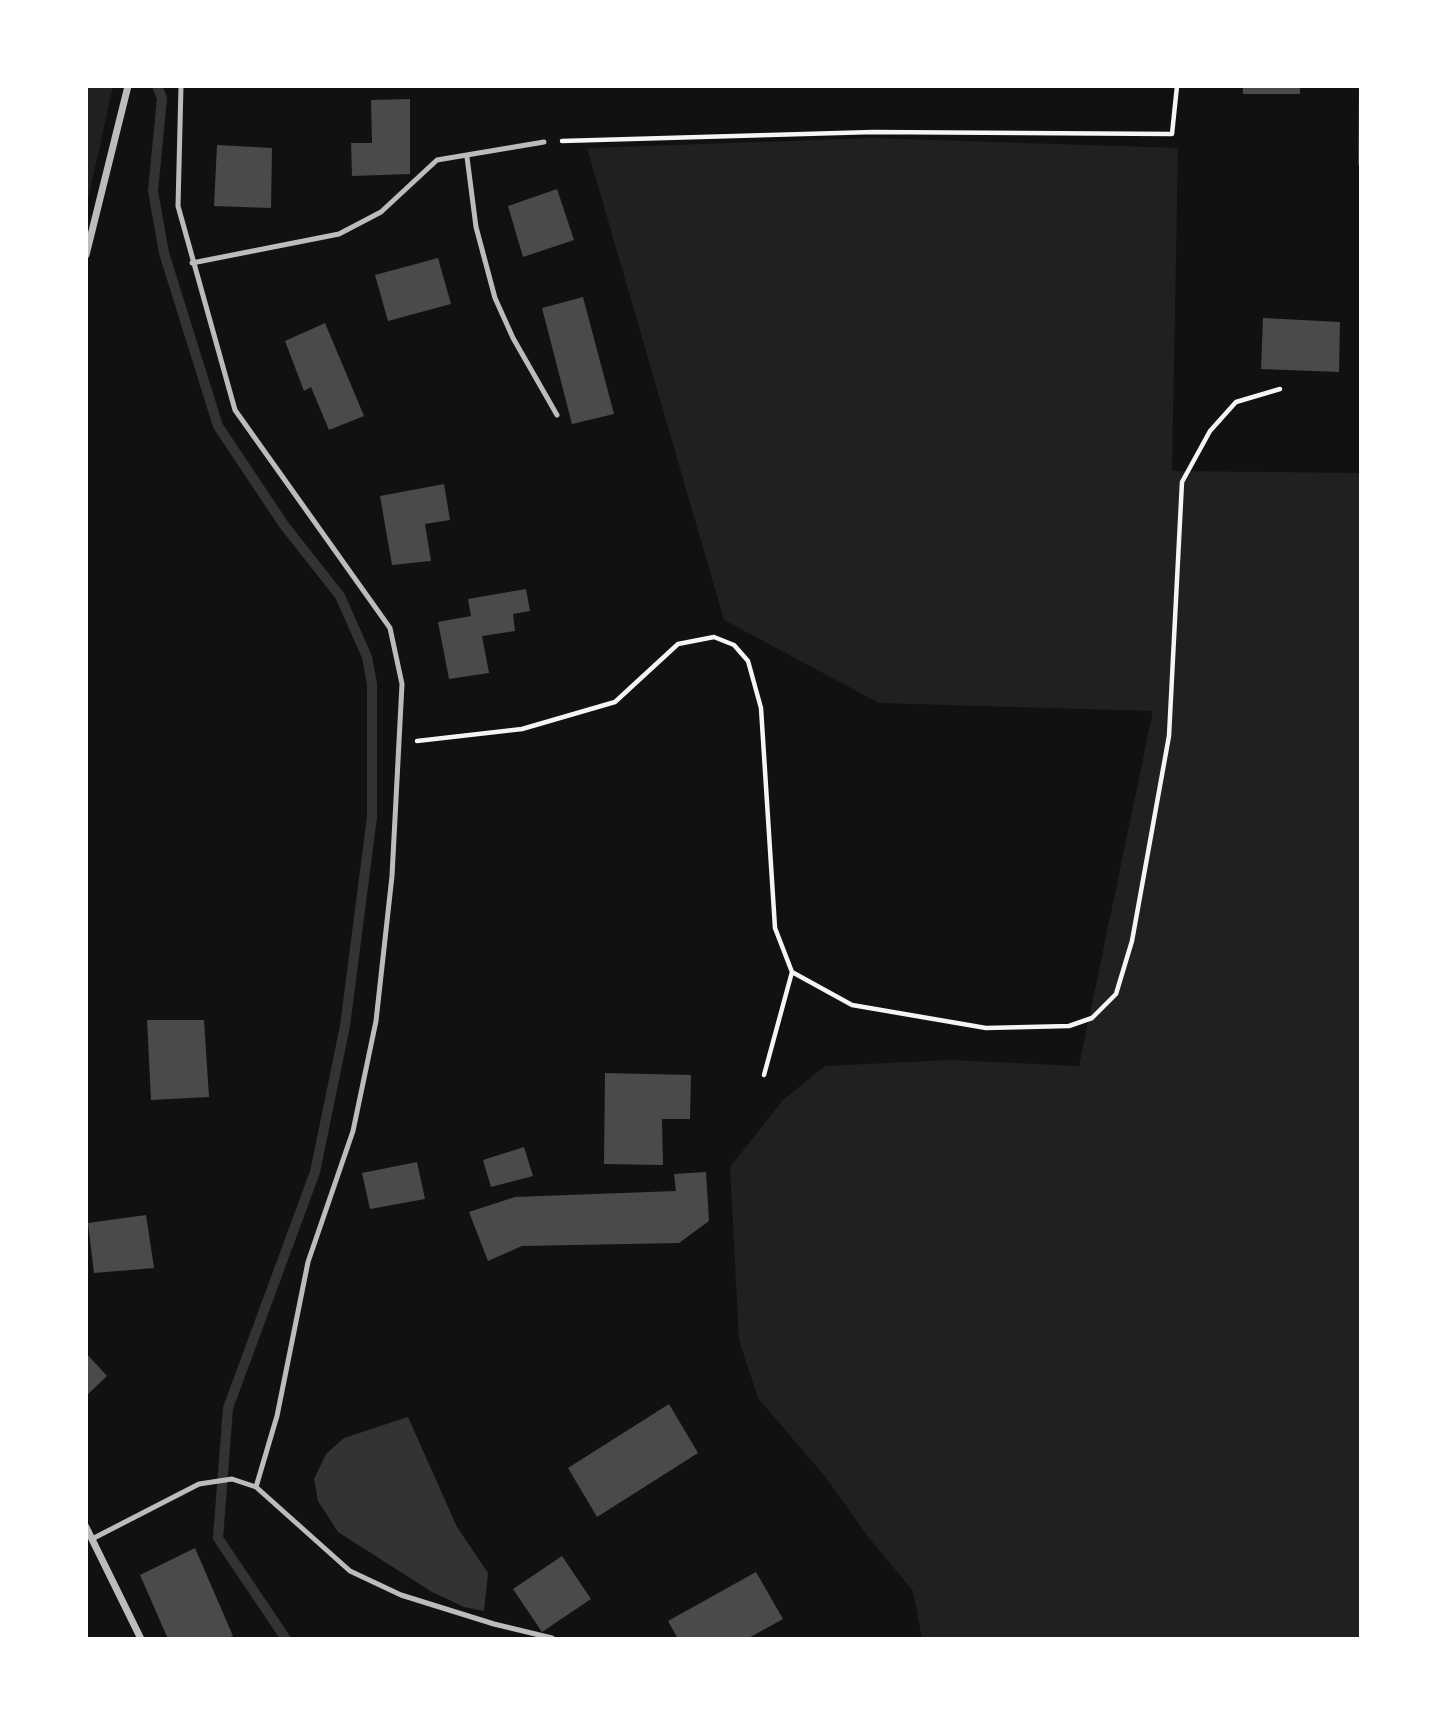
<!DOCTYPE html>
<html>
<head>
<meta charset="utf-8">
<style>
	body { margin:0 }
	#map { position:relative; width:1447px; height:1725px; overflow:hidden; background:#111; font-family:Poppins,sans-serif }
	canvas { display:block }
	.frame { position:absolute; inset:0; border:88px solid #fff; pointer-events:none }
</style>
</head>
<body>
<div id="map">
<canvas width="1447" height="1725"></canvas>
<div class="frame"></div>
</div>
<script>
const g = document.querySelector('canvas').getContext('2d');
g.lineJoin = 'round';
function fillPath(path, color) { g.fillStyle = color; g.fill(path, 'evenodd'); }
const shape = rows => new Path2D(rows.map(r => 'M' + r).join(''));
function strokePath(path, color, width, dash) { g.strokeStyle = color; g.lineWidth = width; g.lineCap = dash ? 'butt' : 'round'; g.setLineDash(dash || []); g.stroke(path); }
fillPath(shape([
	[86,86,113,86,86,208],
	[873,138,1178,148,1172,471,1361,473,1361,1639,922,1639,913,1591,869,1538,827,1479,758,1398,739,1340,730,1167,784,1099,825,1066,951,1060,1079,1066,1153,711,879,703,724,620,587,148]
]), '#202020');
fillPath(shape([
	[408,1417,457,1527,488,1573,484,1611,464,1607,432,1592,338,1532,318,1501,314,1479,326,1454,344,1438]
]), '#333');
strokePath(shape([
	[157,86,162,98,153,191,164,253,218,426,284,525,340,596,367,657,372,684,372,817,345,1026,315,1172,228,1408,218,1538,286,1639]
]), '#333', 10);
fillPath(shape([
	[1243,86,1300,86,1300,94,1243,94],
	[1359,86,1361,86,1361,165,1358,165],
	[410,99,410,174,352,176,351,143,372,143,371,100],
	[217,145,272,148,271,208,214,206],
	[557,189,574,240,523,257,508,206],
	[438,258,451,304,388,321,375,275],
	[583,297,614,414,572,424,542,308],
	[1263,318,1340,322,1339,372,1261,369],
	[325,323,364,416,329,430,311,387,304,391,285,341],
	[444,484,450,520,425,524,431,561,392,565,380,496],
	[526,589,530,611,513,614,515,631,482,636,489,673,449,679,438,622,471,616,468,599],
	[147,1020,204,1020,209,1097,151,1100],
	[605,1073,691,1075,690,1119,662,1119,663,1165,604,1164],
	[524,1147,533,1176,491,1187,483,1160],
	[417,1162,425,1199,370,1209,362,1173],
	[706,1172,709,1221,679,1243,522,1246,488,1261,469,1212,515,1197,676,1191,674,1174],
	[146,1215,154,1268,94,1273,88,1223],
	[86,1353,107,1376,86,1396],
	[669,1404,698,1453,597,1517,568,1468],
	[195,1548,233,1636,226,1639,168,1639,140,1575],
	[562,1556,591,1599,542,1632,513,1589],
	[756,1572,783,1619,747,1639,678,1639,668,1621]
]), '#4a4a4a');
strokePath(shape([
	[562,141,873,132,1172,134,1177,86],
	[417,741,522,729,615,702,678,644,714,637,734,645,748,661,761,708,775,928,792,972,852,1005,986,1028,1069,1026,1092,1018,1116,994,1132,941,1169,736,1182,482,1210,431,1236,402,1280,389],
	[764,1075,792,972]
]), '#f5f5f5', 4.5);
strokePath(shape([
	[467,157,476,227,495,298,513,338,557,415],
	[192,263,339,234,381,212,437,160,544,142],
	[256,1487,350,1571,401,1595,494,1624,552,1638],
	[92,1539,199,1484,232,1479,256,1487,277,1416,308,1262,353,1131,376,1021,392,876,402,684,390,628,235,410,178,206,181,86]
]), '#bcbcbc', 5);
strokePath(shape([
	[86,255,128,86],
	[86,1527,141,1639]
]), '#bcbcbc', 7);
</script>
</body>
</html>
